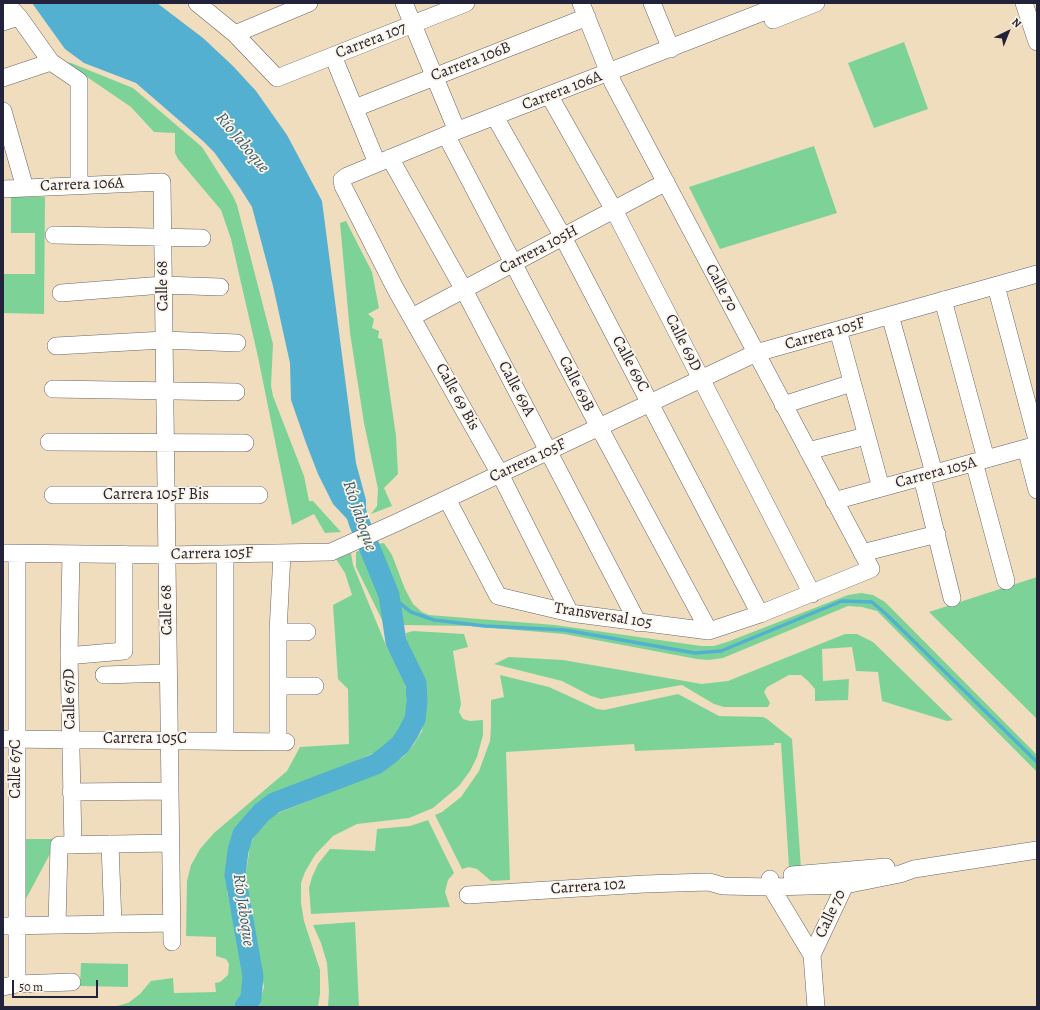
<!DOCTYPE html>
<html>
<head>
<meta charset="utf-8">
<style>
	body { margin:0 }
	#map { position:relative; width:1040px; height:1010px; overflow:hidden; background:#f0ddbd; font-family:Alegreya,serif }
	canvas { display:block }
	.frame { position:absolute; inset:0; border:4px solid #22223b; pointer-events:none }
	.north { position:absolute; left:988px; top:12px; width:40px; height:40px; -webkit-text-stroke:3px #fcf5e5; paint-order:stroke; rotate:43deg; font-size:11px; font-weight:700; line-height:16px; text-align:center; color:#22223b }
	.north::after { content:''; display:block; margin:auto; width:14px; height:18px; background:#22223b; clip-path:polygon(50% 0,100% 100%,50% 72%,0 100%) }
	.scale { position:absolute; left:12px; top:980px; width:86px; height:18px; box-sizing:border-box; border:2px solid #22223b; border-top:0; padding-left:5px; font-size:12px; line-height:14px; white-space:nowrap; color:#22223b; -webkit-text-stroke:3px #fcf5e5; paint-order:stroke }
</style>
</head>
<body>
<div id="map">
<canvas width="1040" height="1010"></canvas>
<div class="frame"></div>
<div class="north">N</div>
<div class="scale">50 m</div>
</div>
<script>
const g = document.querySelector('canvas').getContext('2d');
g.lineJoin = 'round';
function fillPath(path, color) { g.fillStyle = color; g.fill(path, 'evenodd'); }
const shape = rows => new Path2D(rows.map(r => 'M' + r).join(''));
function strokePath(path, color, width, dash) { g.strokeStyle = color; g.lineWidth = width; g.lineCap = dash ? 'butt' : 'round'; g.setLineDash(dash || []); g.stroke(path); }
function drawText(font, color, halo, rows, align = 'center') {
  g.font = font + ' Alegreya,serif'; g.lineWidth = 3.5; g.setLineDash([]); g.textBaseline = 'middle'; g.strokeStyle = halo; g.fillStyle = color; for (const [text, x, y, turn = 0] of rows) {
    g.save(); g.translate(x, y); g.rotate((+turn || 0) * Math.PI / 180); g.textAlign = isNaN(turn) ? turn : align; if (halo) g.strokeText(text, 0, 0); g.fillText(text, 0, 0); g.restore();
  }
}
fillPath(shape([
	[904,42,928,109,874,128,848,63],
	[65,62,71,63,133,88,202,147,233,196,237,205,273,344,271,386,273,396,304,476,309,501,313,501,341,532,325,533,314,514,292,525,258,357,231,239,221,210,178,159,175,153,175,133,154,132,131,107],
	[814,146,837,213,720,249,689,187],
	[11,197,45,197,44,314,3,313,3,274,35,274,35,233,11,233],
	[346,221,372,272,379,308,368,314,374,319,372,328,379,331,378,338,382,339,396,436,398,474,384,488,392,506,371,514,377,506,378,489,364,423,350,333,340,223],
	[384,543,392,555,405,589,413,604,422,612,429,615,555,625,701,646,714,646,727,642,848,595,861,593,873,595,885,602,1037,755,1037,772,877,611,862,607,848,606,723,658,708,660,697,659,564,634,470,626,404,625,400,631,401,638,417,675,420,697,418,718,407,738,391,753,376,764,270,806,257,818,245,840,242,879,261,987,254,1007,243,1007,250,997,253,977,233,879,235,845,241,829,256,809,270,799,307,782,266,797,252,807,237,829,233,841,227,873,227,892,243,964,244,982,242,995,234,1007,74,1007,117,1006,128,1003,140,994,151,981,173,978,174,993,216,992,215,983,220,982,228,975,229,964,226,959,216,956,216,937,186,936,187,881,191,865,200,849,214,833,287,771,300,747,349,744,348,689,338,679,333,605,352,595,345,573,336,559,351,553,353,565,387,648,405,678,407,707,403,723,391,740,378,751,320,777,377,754,395,740,403,729,412,703,412,681,356,567,356,552,375,544],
	[1037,577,1037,719,929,612],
	[413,631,464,634,468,647,453,651,461,704,459,712,463,719,470,721,483,720,483,735,477,757,470,771,459,786,433,808,409,818,357,824,333,836,315,855,305,872,301,883,301,903,304,921,320,970,320,994,318,1007,258,1007,264,987,250,910,244,886,250,846,256,832,263,823,276,814,380,772,404,756,414,744,422,731,427,703,424,682,414,656,405,639,406,633],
	[845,634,857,634,873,642,953,720,947,721,882,701,878,672,856,671,852,647,822,649,823,681,849,679,848,700,815,701,815,689,808,681,801,675,789,675,767,687,764,692,770,703,768,707,724,707,714,704,682,685,601,699,591,696,562,681,494,664,509,657,563,660,702,684,728,681],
	[500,675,549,687,597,709,604,710,678,694,719,716,763,717,767,719,792,739,801,868,789,867,781,743,774,743,774,745,635,751,634,744,506,752,510,880,491,881,477,869,469,867,462,869,435,815,442,812,461,797,479,771,490,741,491,726,491,700,504,697],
	[428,820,454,873,448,880,445,892,450,907,311,914,309,888,312,877,318,864,330,849,375,851,377,829,410,826],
	[19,839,58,839,20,910],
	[355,922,359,1007,328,1007,329,991,327,963,321,943,313,925],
	[81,963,128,964,128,987,80,986]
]), '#7dd397');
fillPath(shape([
	[32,3,157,3,203,38,233,66,256,91,287,135,322,201,356,463,366,500,366,514,360,519,348,520,333,504,318,474,306,443,291,400,290,363,273,286,252,207,240,188,214,152,203,141,136,83,84,63,65,49]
]), '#53b0d1');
strokePath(shape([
	[389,595,411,612,434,620,485,626,565,630,695,653,721,651,842,601,872,602,886,614,1037,762]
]), '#53b0d1', 3.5);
strokePath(shape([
	[245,1007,251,998,253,976,235,875,238,851,243,834,261,813,274,803,376,764,387,756,400,745,408,733,415,719,417,702,416,683,396,642,389,595,359,522,350,492]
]), '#53b0d1', 21);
const minor = shape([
	[6,3,19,17,51,62,79,81,79,186],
	[197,3,235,34,277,78,466,3],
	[404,3,457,131],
	[652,3,671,49],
	[1024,3,1037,42],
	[773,20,816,3],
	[3,22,19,17],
	[235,34,309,3],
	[333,56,377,163],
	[3,78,51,62],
	[549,95,614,210,812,594],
	[355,108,587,17],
	[3,111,25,188],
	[495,117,563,237,760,614],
	[446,135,599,427,709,631],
	[390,158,464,290,638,623],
	[3,189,162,182,172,942],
	[54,235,202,238],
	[996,286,1037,440],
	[61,293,163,285,220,287],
	[943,300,986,459],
	[890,315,934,473],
	[412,317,666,182],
	[838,330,881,488],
	[56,346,164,340,237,343],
	[53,389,236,392],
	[783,405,852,383],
	[49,442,245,443],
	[1026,448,1037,490],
	[808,451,866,436],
	[974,462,1006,581],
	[922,477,952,598],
	[53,495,259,495],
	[447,499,498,596,570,613,709,631,760,614,871,569,613,83,581,3],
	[834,501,1037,445],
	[3,553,167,555,331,552,398,522,756,353,1037,274],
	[862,553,937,534],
	[17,554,17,984],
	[71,554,69,655,73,845],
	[225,554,225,740],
	[570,613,500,474,395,288,343,186,342,180,347,176,446,135,786,3],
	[278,632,307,632],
	[78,655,124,651,124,554],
	[104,675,168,673],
	[279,686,315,686],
	[3,739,286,742],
	[278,742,278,632,282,554],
	[71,792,170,791],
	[110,844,113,924],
	[792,875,886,867],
	[770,879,771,887,812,955,816,1007],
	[468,895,644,884,709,882,723,886,771,887,845,885,900,874,914,869,1037,850],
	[57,925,59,845,170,843],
	[3,926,171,923],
	[812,955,845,885,844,877],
	[3,987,17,984,72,982]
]);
strokePath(minor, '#6a6368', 18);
strokePath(minor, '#fff', 17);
drawText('16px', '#22223b', '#fcf5e5', [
	["Carrera 107",371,41,-21],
	["Carrera 106B",471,62,-21],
	["Carrera 106A",562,91,-21],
	["Carrera 106A",82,185,-2],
	["Carrera 105H",539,250,-28],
	["Calle 68",163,286,-91],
	["Calle 70",721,288,62],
	["Carrera 105F",825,334,-16],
	["Calle 69D",683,343,63],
	["Calle 69C",630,364,62],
	["Calle 69B",576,384,63],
	["Calle 69A",516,389,62],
	["Calle 69 Bis",457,397,61],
	["Carrera 105F",528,461,-25],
	["Carrera 105A",936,473,-15],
	["Carrera 105F Bis",156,495],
	["Carrera 105F",212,554,-1],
	["Calle 68",167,610,-91],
	["Transversal 105",603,616,9],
	["Calle 67D",70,699,-91],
	["Carrera 105C",145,739],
	["Calle 67C",16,769,-90],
	["Carrera 102",588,887,-4],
	["Calle 70",831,914,-65]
]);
drawText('italic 17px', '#365b77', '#fcf5e5', [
	["Río Jaboque",242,143,50],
	["Río Jaboque",359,516,71],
	["Río Jaboque",243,910,82]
]);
</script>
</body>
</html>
